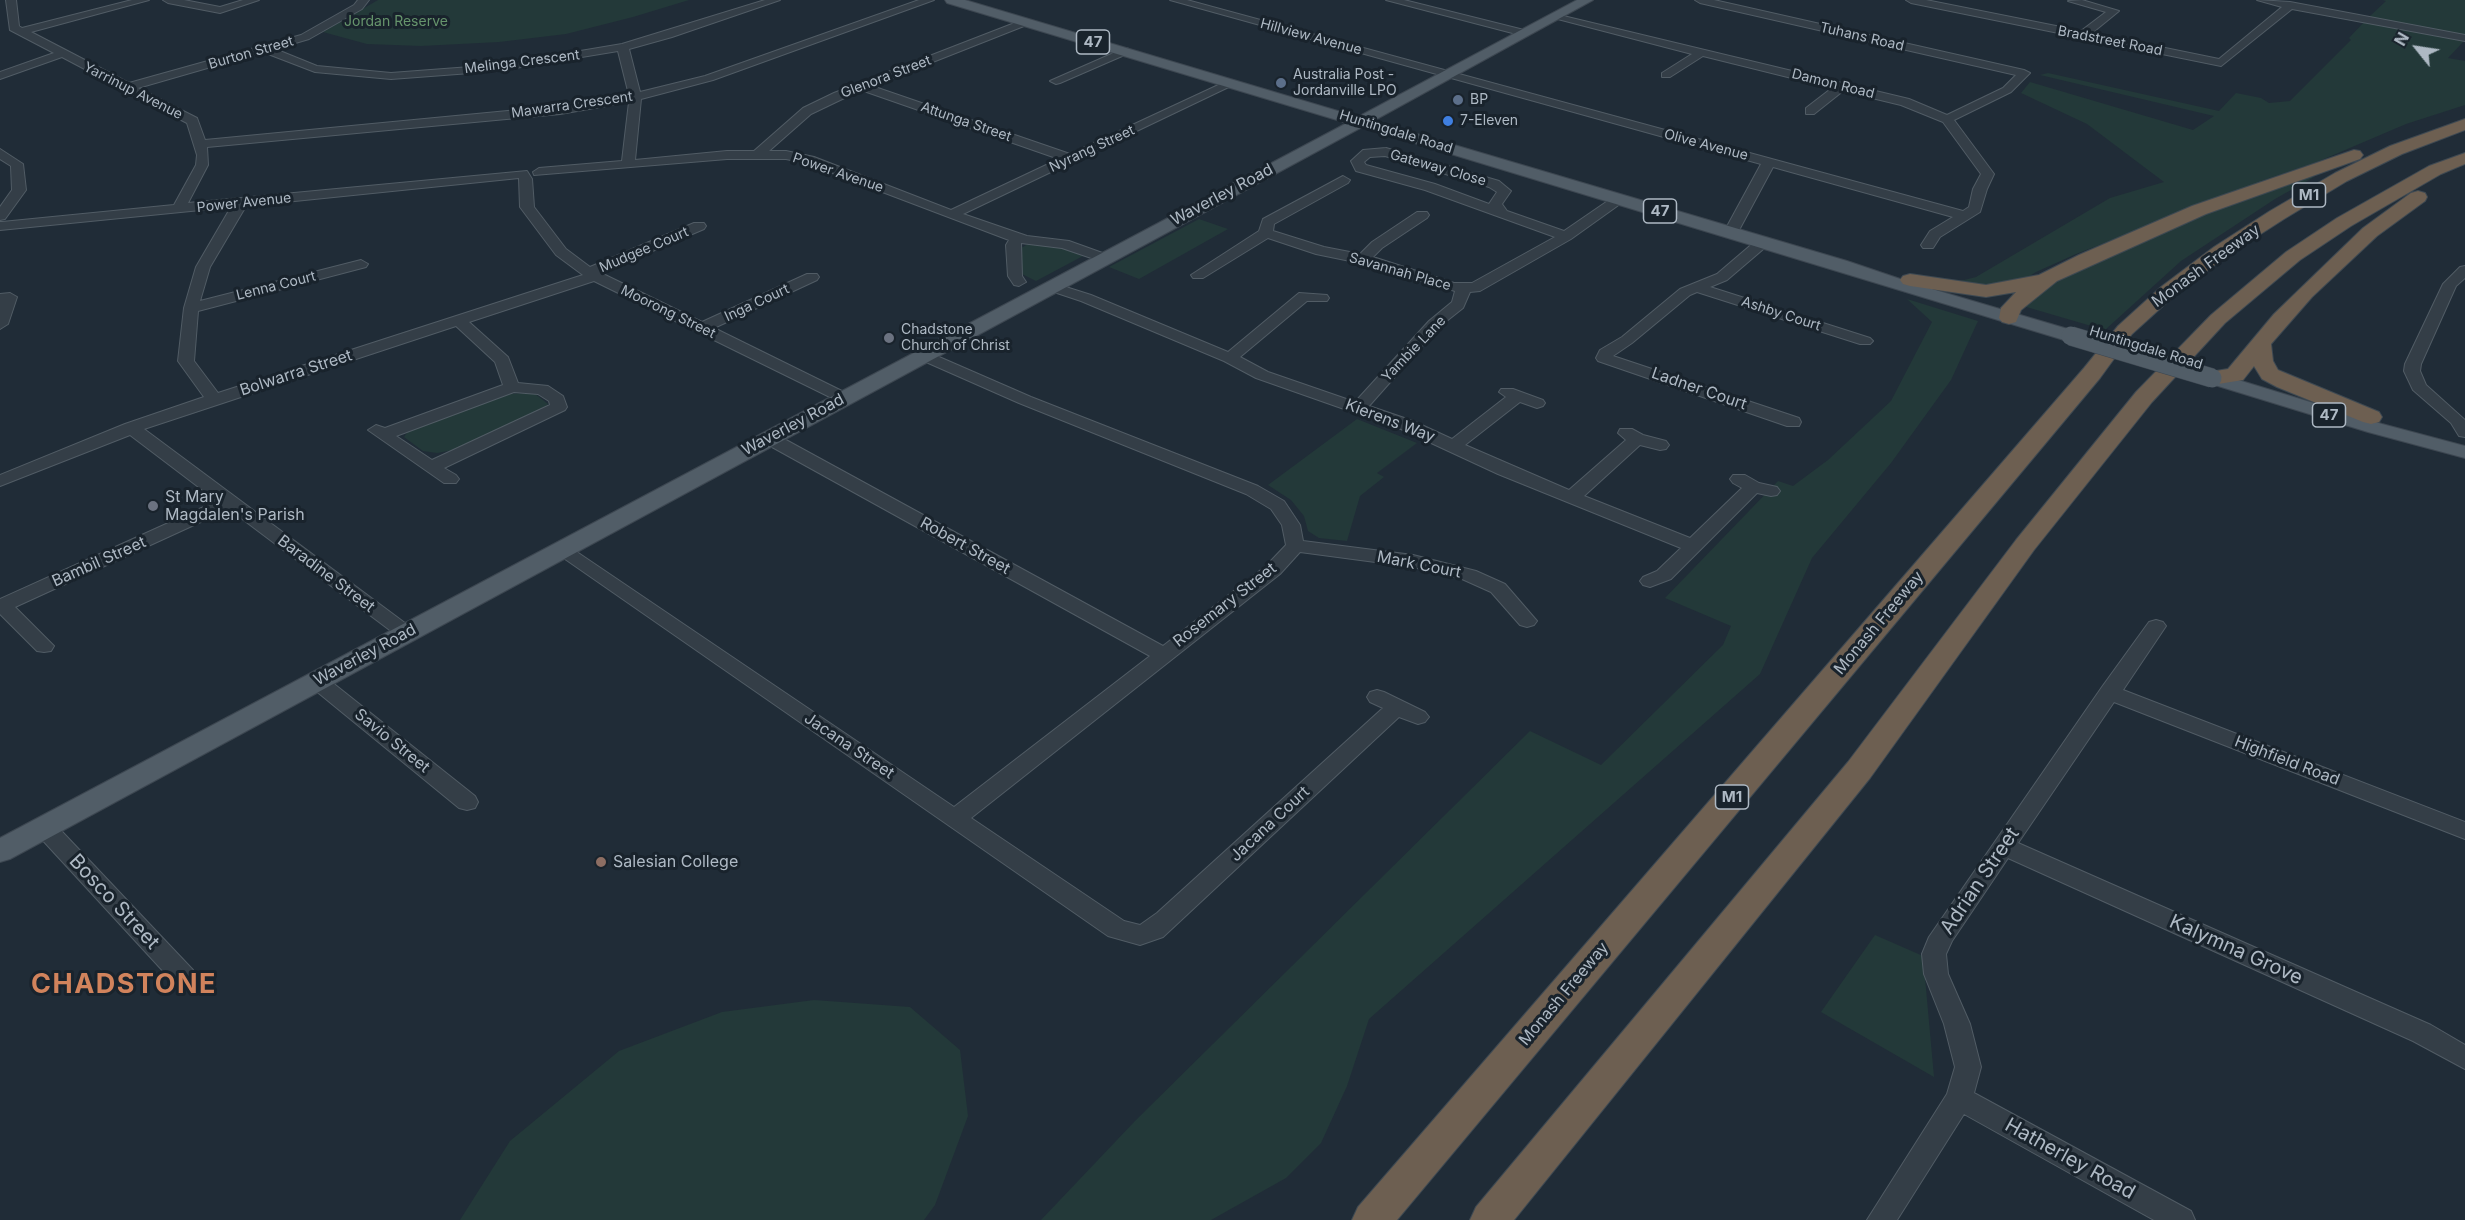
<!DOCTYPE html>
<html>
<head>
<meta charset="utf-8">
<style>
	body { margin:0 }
	#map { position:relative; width:2465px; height:1220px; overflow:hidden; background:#202c37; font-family:Inter,sans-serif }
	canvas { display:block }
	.north { position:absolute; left:2387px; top:18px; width:60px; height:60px; -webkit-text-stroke:4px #19232c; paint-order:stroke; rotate:300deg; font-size:16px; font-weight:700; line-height:24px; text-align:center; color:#aeb9c4 }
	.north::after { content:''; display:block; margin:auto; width:21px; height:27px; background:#aeb9c4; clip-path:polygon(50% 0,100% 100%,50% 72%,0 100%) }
</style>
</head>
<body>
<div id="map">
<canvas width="2465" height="1220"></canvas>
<div class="north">N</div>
</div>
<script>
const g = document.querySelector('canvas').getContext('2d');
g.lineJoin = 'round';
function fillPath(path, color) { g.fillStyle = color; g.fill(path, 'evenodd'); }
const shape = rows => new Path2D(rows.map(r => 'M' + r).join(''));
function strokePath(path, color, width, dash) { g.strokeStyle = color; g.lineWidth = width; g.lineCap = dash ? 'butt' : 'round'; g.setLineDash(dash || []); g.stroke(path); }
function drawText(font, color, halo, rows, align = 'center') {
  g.font = font + ' Inter,sans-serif'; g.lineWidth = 6; g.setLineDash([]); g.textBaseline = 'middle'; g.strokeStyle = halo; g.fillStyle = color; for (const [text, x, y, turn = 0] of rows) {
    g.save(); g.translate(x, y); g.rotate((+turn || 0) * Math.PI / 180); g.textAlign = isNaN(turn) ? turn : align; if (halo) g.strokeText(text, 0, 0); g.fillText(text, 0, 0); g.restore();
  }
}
fillPath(shape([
	[378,0,689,0,633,17,566,34,499,42,421,46,367,44,323,32],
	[2383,0,2465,0,2465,35,2369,17,2386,1],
	[2365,21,2465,40,2448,58,2465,61,2465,105,2406,124,2317,162,2261,181,2263,182,2076,254,2036,272,2017,284,1991,288,1956,282,1976,277,2110,198,2164,182,2087,124,2021,93,2030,82,2193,130,2214,116,2040,75,2048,73,2219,111,2236,93,2261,98,2269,103,2290,101,2351,40,2349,38],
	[2309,175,2314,177,2275,199,2181,261,2105,330,2023,306,2025,301,2072,271,2165,229],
	[1199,219,1228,229,1139,279,1109,267],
	[1030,243,1052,243,1083,256,1036,281,1022,274,1021,248],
	[1907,299,1978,321,1951,380,1891,463,1812,558,1760,674,1369,1019,1347,1086,1321,1143,1286,1178,1211,1220,1041,1220,1135,1121,1530,731,1601,765,1723,645,1731,626,1665,598,1778,481,1793,486,1828,460,1891,401,1932,322],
	[534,393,548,404,538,413,454,450,437,453,423,451,404,437,409,430,503,394],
	[1357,419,1417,443,1377,473,1384,477,1360,496,1347,541,1319,538,1308,531,1304,516,1291,500,1268,485],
	[1875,935,1923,956,1934,1077,1821,1012],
	[814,1000,910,1007,960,1050,968,1116,935,1205,924,1220,460,1220,510,1141,619,1051,722,1012]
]), '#233939');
const minor = shape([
	[6,0,16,0,19,26,22,28,132,0,149,0,31,32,129,83,301,35,354,5,358,0,369,0,362,9,309,39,275,49,317,66,391,73,497,65,622,44,765,0,780,0,672,37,629,49,640,92,705,76,919,0,934,0,713,80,641,99,635,160,727,151,754,151,803,108,834,93,1025,19,1029,20,1029,24,872,86,1070,154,1227,81,1235,81,1237,83,963,214,1027,236,1069,241,1108,255,1110,258,1103,262,1062,248,1021,243,1022,276,1026,282,1019,286,1014,285,1008,276,1006,245,1009,240,806,163,786,159,727,159,534,175,533,172,539,168,622,161,629,102,560,114,207,147,208,165,188,203,527,171,532,179,534,207,566,249,590,267,694,223,704,223,706,226,704,229,601,273,702,322,807,274,817,274,819,277,817,280,714,328,850,395,852,398,844,403,838,401,594,281,469,322,508,357,518,383,548,386,563,396,567,407,565,410,444,468,456,475,459,479,456,483,444,483,368,430,376,425,385,428,503,385,495,362,456,326,144,429,413,629,416,633,413,637,406,639,399,637,229,509,15,607,54,646,51,651,44,652,37,651,0,614,0,599,217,501,130,435,0,486,0,475,125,424,204,397,178,361,184,308,196,267,231,207,0,230,0,222,2,222,174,205,196,165,197,155,187,123,62,57,0,79,0,72,54,53,10,30,6,0],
	[618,51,629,95,560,106,205,140,197,118,138,88,263,52,315,72,391,79,497,71,618,51],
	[861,90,1059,159,951,210,814,157,786,151,769,151,811,114,861,90],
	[519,178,520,207,556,255,583,275,218,393,194,361,198,311,366,267,368,264,361,260,200,301,210,267,246,206,519,178],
	[514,392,538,394,549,401,550,405,432,460,396,436,514,392],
	[163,0,184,0,220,7,243,0,259,0,220,13,168,3,163,0],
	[1170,0,1187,0,1963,211,1969,207,1973,189,1981,174,1943,122,1901,105,1843,91,1814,114,1806,114,1806,108,1832,88,1703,56,1670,77,1662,77,1662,73,1692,54,1550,17,1555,14,1842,83,1909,99,1947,115,2003,88,2016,75,1700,3,1695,0,1714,0,2024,70,2030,73,2011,92,1954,120,1994,174,1987,189,1980,212,1940,237,1933,248,1923,248,1921,245,1930,231,1953,217,1773,167,1738,232,1731,236,1724,232,1761,164,1170,0],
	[1386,0,1404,0,1528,31,1529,33,1524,36,1386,0],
	[1906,0,1926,0,2081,31,2106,12,2068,1,2082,0,2119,11,2092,33,2219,59,2282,7,2257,0,2290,2,2465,35,2465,41,2292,9,2221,66,1911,3,1906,0],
	[1125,48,1129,49,1129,53,1060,83,1056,84,1050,81,1125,48],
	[1386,148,1499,181,1511,191,1502,204,1507,211,1564,231,1615,196,1620,195,1627,199,1571,239,1480,291,1470,292,1463,308,1439,327,1369,406,1413,421,1452,439,1506,397,1499,392,1501,389,1513,389,1543,400,1545,403,1543,406,1537,408,1520,402,1465,445,1569,490,1626,440,1618,433,1620,429,1632,429,1643,435,1666,441,1669,445,1666,449,1660,450,1640,445,1584,496,1690,538,1742,488,1733,483,1730,479,1733,475,1745,475,1759,483,1777,487,1780,491,1777,495,1771,496,1757,493,1671,579,1650,587,1643,585,1640,581,1643,577,1657,571,1681,548,1498,474,1401,429,1256,378,1224,361,1081,301,1045,289,1043,286,1050,282,1091,295,1228,352,1299,293,1327,295,1329,298,1327,301,1307,301,1240,357,1268,372,1355,402,1429,321,1452,302,1455,291,1360,263,1316,254,1268,238,1203,278,1193,278,1191,275,1259,231,1263,219,1343,176,1350,180,1348,183,1274,224,1273,231,1324,247,1360,254,1372,242,1417,212,1427,212,1429,215,1427,218,1382,248,1373,257,1454,283,1472,283,1555,237,1425,190,1356,171,1351,161,1363,150,1386,148],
	[1385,156,1489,187,1497,192,1489,204,1435,184,1366,165,1364,162,1370,157,1385,156],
	[0,149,23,164,26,190,5,219,0,220,0,207,12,190,11,166,0,159,0,149],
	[1763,238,1770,242,1768,245,1727,280,1710,287,1870,338,1873,341,1870,344,1860,344,1697,292,1690,295,1632,343,1613,356,1799,418,1801,422,1799,426,1787,426,1598,361,1596,358,1600,350,1622,337,1680,289,1717,274,1758,239,1763,238],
	[2465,266,2465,278,2456,286,2421,364,2420,371,2426,385,2465,420,2465,437,2459,436,2451,423,2413,390,2404,371,2405,364,2443,284,2460,267,2465,266],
	[10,293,17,297,8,324,0,329,0,294,10,293],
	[923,350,1031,397,1258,486,1284,501,1300,525,1303,541,1413,555,1476,571,1505,584,1537,621,1534,625,1527,627,1520,625,1491,592,1462,579,1413,567,1300,552,1280,574,971,818,1124,921,1140,925,1157,913,1383,708,1370,702,1367,697,1370,692,1377,690,1384,692,1425,712,1429,717,1425,722,1418,724,1399,717,1163,937,1140,945,1108,936,552,550,554,546,568,546,954,807,1150,656,763,442,761,438,763,434,775,434,1163,646,1266,566,1286,545,1282,525,1271,509,1246,494,1019,403,917,358,915,355,917,352,923,350],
	[2156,620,2163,622,2166,626,2123,690,2465,822,2465,839,2114,702,2018,843,2431,1025,2465,1045,2465,1069,2413,1041,2008,858,1952,941,1946,954,1948,974,1970,1024,1981,1067,1974,1093,2191,1211,2195,1220,2154,1220,1964,1114,1897,1220,1867,1220,1947,1094,1955,1067,1944,1024,1924,974,1922,954,1929,937,2102,687,2149,622,2156,620],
	[317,674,324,676,475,796,478,802,475,808,467,810,459,808,310,686,307,681,310,676,317,674],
	[44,819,52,821,193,970,197,977,193,984,184,987,175,984,36,833,33,827,36,821,44,819]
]);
const major = shape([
	[945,0,965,0,1358,117,1577,0,1593,0,1373,121,1847,261,1915,284,2078,332,2080,336,2078,340,2071,342,2064,340,1362,127,10,859,0,862,0,838,1347,123,947,3,945,0],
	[2212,372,2382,424,2465,446,2465,458,2368,432,2205,382,2202,378,2205,374,2212,372]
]);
const highway = shape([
	[2465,119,2465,130,2402,154,2347,181,2284,219,2228,255,2175,295,2132,334,2100,378,1397,1220,1352,1220,1358,1207,2084,368,2118,326,2161,287,2214,247,2270,211,2335,173,2390,146,2465,119],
	[2354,150,2360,151,2363,155,2360,159,2206,214,2057,281,2021,310,2016,322,2009,324,2002,322,1999,318,2001,308,2016,292,1986,297,1910,286,1903,284,1900,280,1903,276,1910,274,1986,285,2039,275,2079,255,2192,206,2354,150],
	[2465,153,2465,164,2441,174,2351,226,2300,260,2225,323,2152,402,2034,550,1870,778,1514,1220,1470,1220,1476,1207,1848,762,2016,540,2136,392,2211,315,2286,252,2337,218,2429,166,2465,153],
	[2418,191,2425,193,2427,197,2425,201,2377,236,2312,297,2271,344,2273,361,2278,370,2379,412,2382,417,2379,422,2371,424,2363,422,2277,387,2262,379,2254,366,2243,380,2212,385,2204,383,2201,378,2204,373,2228,369,2274,314,2363,228,2411,193,2418,191]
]);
strokePath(minor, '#515c65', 2);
strokePath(major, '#3d4751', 2);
strokePath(highway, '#3e4952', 2);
fillPath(minor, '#343e47');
fillPath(major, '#515d67');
fillPath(highway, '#6d5f51');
const majorBridge = shape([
	[2071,336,2212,378]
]);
strokePath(majorBridge, '#3d4751', 20, []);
strokePath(majorBridge, '#515d67', 19);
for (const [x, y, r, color] of [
	[1281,83,6,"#5c6f8a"],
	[1458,100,6,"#5c6f8a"],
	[1448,121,6,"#3f7fe0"],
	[889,338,6,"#6b7280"],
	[153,506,6,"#6b7280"],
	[601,862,6,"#8d6e63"]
]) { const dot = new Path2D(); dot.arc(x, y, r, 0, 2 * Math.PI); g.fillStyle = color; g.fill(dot); strokePath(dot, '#19232c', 2); }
drawText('14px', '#66946c', '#19232c', [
	["Jordan Reserve",396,22]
]);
drawText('14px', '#aeb9c4', '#19232c', [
	["Hillview Avenue",1311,37,15],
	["Tuhans Road",1862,37,13],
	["Bradstreet Road",2110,41,11],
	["Burton Street",251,53,-16],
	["Melinga Crescent",522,62,-7],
	["Glenora Street",886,77,-21],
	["Damon Road",1833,84,14],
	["Yarrinup Avenue",133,91,27],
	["Mawarra Crescent",572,105,-8],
	["Attunga Street",966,122,19],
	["Huntingdale Road",1396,132,17],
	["Olive Avenue",1706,145,15],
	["Nyrang Street",1092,149,-25],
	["Gateway Close",1438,168,16],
	["Power Avenue",838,173,19],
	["Power Avenue",244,203,-6],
	["Mudgee Court",644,250,-23],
	["Savannah Place",1400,272,16],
	["Lenna Court",276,286,-14],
	["Inga Court",757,303,-25],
	["Moorong Street",668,312,26],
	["Ashby Court",1781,314,18],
	["Huntingdale Road",2146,348,17],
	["Yambie Lane",1414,349,-46]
]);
drawText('14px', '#aeb9c4', '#19232c', [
	["Australia Post -",1293,75],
	["Jordanville LPO",1293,91],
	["BP",1470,100],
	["7-Eleven",1460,121],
	["Chadstone",901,330],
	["Church of Christ",901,346]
], 'left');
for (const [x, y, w] of [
	[1093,42,33],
	[2309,195,33],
	[1660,211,33],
	[2329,415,33],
	[1732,797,33]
]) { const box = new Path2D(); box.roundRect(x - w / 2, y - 12, w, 24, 4.5); g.fillStyle = '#19232c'; g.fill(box); strokePath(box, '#aeb9c4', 1.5); }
drawText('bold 15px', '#aeb9c4', null, [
	["47",1093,42],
	["M1",2309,195],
	["47",1660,211],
	["47",2329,415],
	["M1",1732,797]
]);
drawText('16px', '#aeb9c4', '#19232c', [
	["Waverley Road",1222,195,-28],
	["Monash Freeway",2206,266,-36],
	["Bolwarra Street",296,373,-18],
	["Ladner Court",1699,389,19],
	["Kierens Way",1390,421,21],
	["Waverley Road",793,425,-28],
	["Robert Street",965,546,29],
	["Bambil Street",99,562,-24],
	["Mark Court",1419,565,11],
	["Baradine Street",326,574,37],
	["Rosemary Street",1225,605,-38],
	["Monash Freeway",1879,623,-50],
	["Waverley Road",365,655,-28],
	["Savio Street",392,741,39],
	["Jacana Street",849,746,34],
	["Highfield Road",2287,761,21],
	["Jacana Court",1270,824,-43],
	["Monash Freeway",1564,994,-50]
]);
drawText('16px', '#aeb9c4', '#19232c', [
	["St Mary",165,497],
	["Magdalen's Parish",165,515],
	["Salesian College",613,862]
], 'left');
drawText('20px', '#aeb9c4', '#19232c', [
	["Adrian Street",1980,881,-56],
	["Bosco Street",114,902,47],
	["Kalymna Grove",2236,950,24],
	["Hatherley Road",2070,1159,29]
]);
g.letterSpacing = '1.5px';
drawText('bold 27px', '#d1835c', '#19232c', [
	["CHADSTONE",124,985]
]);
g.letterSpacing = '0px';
</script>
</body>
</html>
